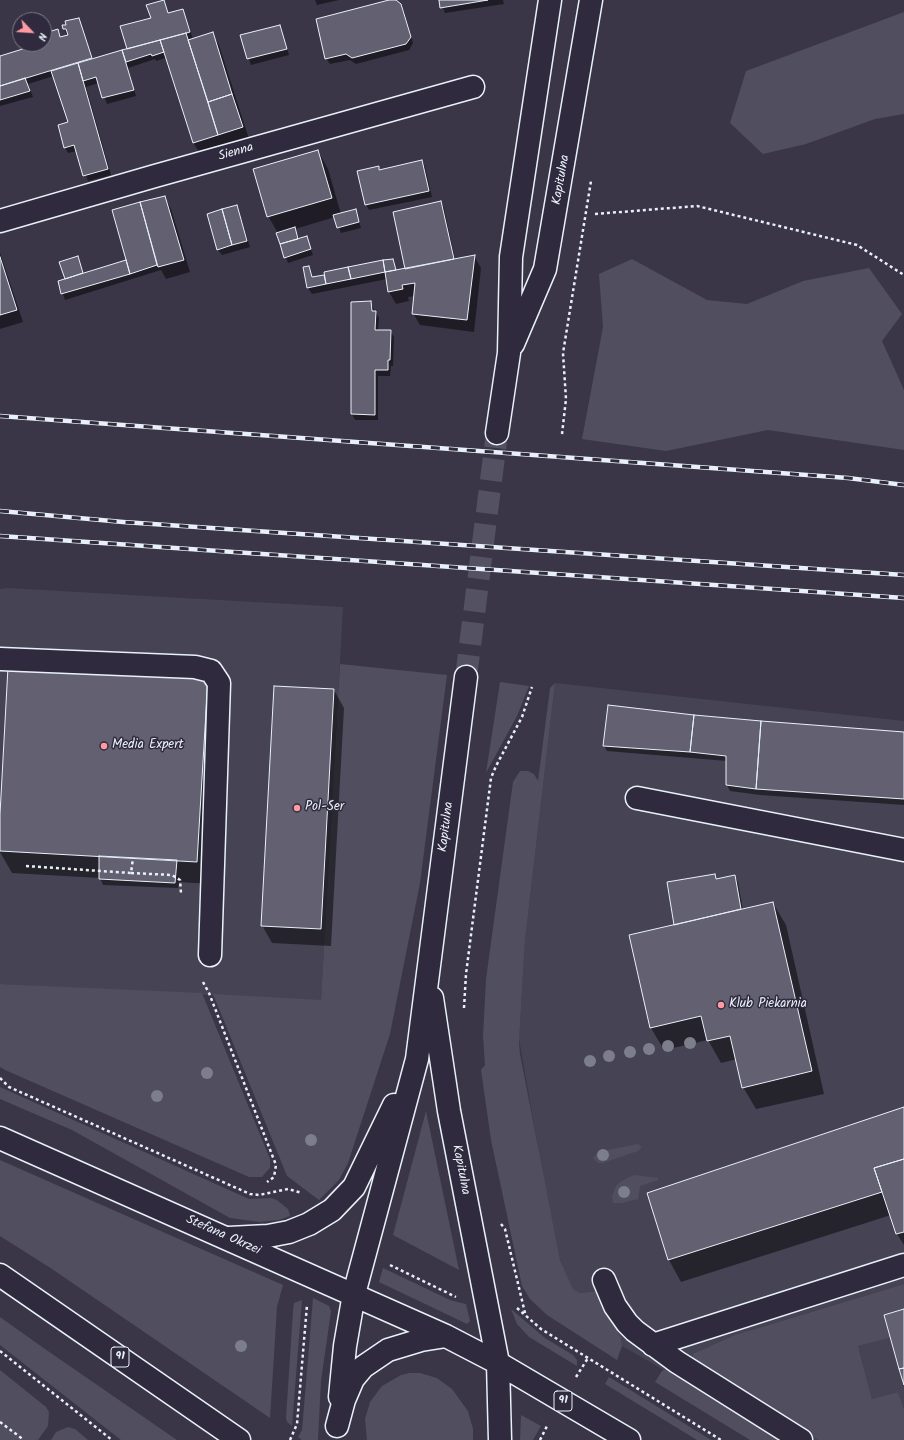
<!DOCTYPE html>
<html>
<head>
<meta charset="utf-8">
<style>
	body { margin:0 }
	#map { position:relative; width:904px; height:1440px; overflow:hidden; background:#3a3648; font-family:Kalam,sans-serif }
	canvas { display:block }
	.north { position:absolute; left:12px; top:12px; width:40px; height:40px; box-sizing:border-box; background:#2f2a3d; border:1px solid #797a88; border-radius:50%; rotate:115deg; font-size:11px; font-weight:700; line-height:16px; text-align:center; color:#e8f1f8 }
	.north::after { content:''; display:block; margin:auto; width:14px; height:18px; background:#ff9aa2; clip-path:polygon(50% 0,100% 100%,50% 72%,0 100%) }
</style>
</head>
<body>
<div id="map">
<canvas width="904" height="1440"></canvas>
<div class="north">N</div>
</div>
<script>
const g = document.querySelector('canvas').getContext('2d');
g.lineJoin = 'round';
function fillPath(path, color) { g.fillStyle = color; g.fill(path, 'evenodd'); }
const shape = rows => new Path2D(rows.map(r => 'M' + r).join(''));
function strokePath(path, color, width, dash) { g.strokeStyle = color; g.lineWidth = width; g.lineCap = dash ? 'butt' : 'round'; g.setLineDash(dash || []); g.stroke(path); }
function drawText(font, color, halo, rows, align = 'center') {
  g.font = font + ' Kalam,sans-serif'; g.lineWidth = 3; g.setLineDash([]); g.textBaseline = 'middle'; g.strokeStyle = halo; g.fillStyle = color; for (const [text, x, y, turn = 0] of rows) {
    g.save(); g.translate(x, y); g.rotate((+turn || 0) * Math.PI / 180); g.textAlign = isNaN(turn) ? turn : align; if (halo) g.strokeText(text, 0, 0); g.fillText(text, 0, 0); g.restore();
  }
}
fillPath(shape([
	[7,588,343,607,321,1001,0,984,0,589],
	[555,683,904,721,904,1284,748,1331,695,1364,818,1440,784,1440,667,1368,664,1370,622,1346,621,1338,597,1291,580,1293,572,1289,560,1260,543,1176,519,1039,525,941],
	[904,1309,904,1409,898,1392,872,1399,858,1346,890,1338,884,1315]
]), '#464354');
fillPath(shape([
	[904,12,904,114,875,119,806,144,763,154,730,123,746,71],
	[632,259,707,300,747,304,803,281,869,268,902,314,882,341,904,390,904,450,768,430,666,451,582,439,603,327,599,274],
	[340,664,447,675,420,883,390,1034,348,1163,339,1180,319,1200,287,1176,213,994,321,1000],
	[500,682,529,686,517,716,486,773],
	[555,683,525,941,519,1042,520,1054,560,1260,573,1289,580,1293,597,1291,621,1338,622,1346,617,1360,547,1315,530,1299,522,1286,491,1140,481,1070,485,1065,483,1036,486,979,513,782,520,771,528,771,534,774,538,781,550,688],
	[0,984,202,993,270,1159,270,1168,267,1171,262,1177,249,1177,5,1070,0,1067],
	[0,1087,249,1199,271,1198,277,1200,288,1209,290,1216,279,1220,260,1222,230,1218,72,1130,0,1099],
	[426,1111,459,1270,393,1235],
	[638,1144,642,1147,638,1151,603,1163,598,1163,593,1158,598,1152],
	[0,1160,283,1285,277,1307,270,1418,52,1269,0,1236],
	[634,1175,658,1178,658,1180,640,1186,638,1199,622,1203,613,1203,612,1196,616,1186,620,1182],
	[383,1268,450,1300,466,1304,470,1321,467,1324,379,1282],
	[904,1284,904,1309,884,1315,890,1338,858,1346,872,1399,898,1392,904,1409,904,1440,818,1440,695,1364,693,1360,693,1354,735,1335],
	[313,1298,329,1306,331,1311,321,1381,318,1440,302,1440,298,1437,302,1430],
	[302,1300,292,1426,287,1422,286,1418,293,1311,294,1303],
	[511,1309,545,1338,573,1355,577,1360,577,1366,529,1337,517,1324],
	[0,1317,45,1349,177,1440,121,1440,0,1345],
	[667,1368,669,1368,783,1440,750,1440,655,1382,662,1371],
	[0,1370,46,1407,49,1412,48,1426,38,1440,0,1440],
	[410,1373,420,1373,437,1378,452,1389,468,1411,473,1429,473,1440,367,1440,365,1419,370,1402,382,1386,401,1375],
	[609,1377,658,1407,711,1440,697,1440,605,1384],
	[521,1415,541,1426,533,1440,520,1440],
	[68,1427,75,1429,88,1440,51,1440,56,1432]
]), '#504e5f');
fillPath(shape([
	[315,0,339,0,317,5],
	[393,0,401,5,404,11,413,43,409,50,356,64,350,60,330,64,326,58],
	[440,0,503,0,504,4,445,13],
	[164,1,169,14,183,10,193,39,212,33,219,45,249,139,200,154,193,142,166,58,156,61,155,59,128,68,136,96,107,104,99,83,86,87,111,175,88,181,77,151,68,153,65,147,69,123,54,76,28,84,33,97,0,106,0,57,49,42,57,31,61,38,68,36,64,29,67,25,79,20,93,59,128,50,153,19],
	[280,26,289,55,251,65,241,36],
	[318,151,328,169,341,214,355,210,361,228,341,233,335,217,295,229,299,239,306,237,313,255,288,263,278,233,268,216],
	[422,161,425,167,432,197,369,210,366,204,378,167,380,171],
	[164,197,171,209,190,272,166,279,161,270,65,300,59,282,66,279,78,257,84,274,127,261,113,211],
	[441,202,444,208,455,260,474,256,481,268,474,332,420,325,413,313,415,296,408,297,409,301,396,304,389,292,387,279,312,294,308,288,304,268,309,267,313,278,392,260,397,271,406,269],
	[237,206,250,247,222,255,218,250,209,215],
	[0,253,23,322,0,329],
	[370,302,379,318,378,331,390,331,394,337,393,366,391,366,390,376,378,376,378,420,355,420,352,414,352,303],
	[207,679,220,701,210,884,179,882,178,888,103,885,100,878,12,873,0,852,0,832],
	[334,690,344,708,331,946,272,943,262,925],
	[761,722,904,733,904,805,760,795,730,791,727,785,727,761,607,751,604,746],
	[714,875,717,880,735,876,738,882,743,910,773,903,786,925,824,1094,756,1109,743,1087,737,1059,721,1063,708,1040,664,1050,651,1028,676,925],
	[904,1109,904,1245,897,1234,891,1215,681,1282,669,1260]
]), '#0007');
const building = shape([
	[164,0,168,13,183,9,190,32,127,49,120,26,151,18,146,5,164,0],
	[389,0,396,0,401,4,411,37,406,44,352,58,346,54,325,59,316,19,389,0],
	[439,0,488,0,440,8,439,0],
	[79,18,92,58,0,86,0,56,39,44,44,44,47,41,45,33,58,29,60,37,68,35,66,29,63,29,62,25,66,25,65,21,79,18],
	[280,25,287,49,247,59,240,35,280,25],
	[213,32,232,94,208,102,188,40,213,32],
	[186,33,218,135,193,143,160,40,186,33],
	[160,40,164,52,152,56,151,54,126,62,122,50,160,40],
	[122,50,134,90,102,98,96,77,83,81,78,63,122,50],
	[78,63,108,169,83,176,74,145,64,148,58,125,68,122,51,71,78,63],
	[25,78,30,91,0,100,0,86,25,78],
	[232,94,243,127,218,135,208,102,232,94],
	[318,150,332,198,267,217,253,169,318,150],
	[422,160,429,191,365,205,357,171,379,166,379,170,422,160],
	[165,196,184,260,158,267,140,202,165,196],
	[441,201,454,259,405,269,393,212,441,201],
	[140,202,157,265,130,274,112,210,140,202],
	[237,205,247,241,232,245,222,209,237,205],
	[222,209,232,245,217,250,207,214,222,209],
	[356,209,359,222,337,228,333,215,356,209],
	[295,227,298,239,280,244,276,233,295,227],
	[307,236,311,249,284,258,280,244,307,236],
	[475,255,467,320,412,314,415,283,402,285,403,289,388,292,385,272,475,255],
	[78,256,83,273,65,279,59,262,78,256],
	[0,257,17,310,0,315,0,257],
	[393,259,396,270,385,272,383,260,393,259],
	[126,260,130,274,61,294,58,281,126,260],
	[383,260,385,272,351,279,348,267,383,260],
	[309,266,312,277,324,275,326,284,307,288,303,267,309,266],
	[348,267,351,279,326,284,324,272,348,267],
	[371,301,372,311,376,311,375,330,391,330,390,360,388,360,388,370,375,370,375,415,351,414,351,302,371,301],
	[8,667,208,678,197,862,0,851,0,814,8,667],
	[274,686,334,689,321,929,261,926,274,686],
	[608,705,694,715,690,752,603,746,608,705],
	[694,715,761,721,756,789,726,785,726,756,690,752,694,715],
	[761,721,904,732,904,799,756,789,761,721],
	[99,856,177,860,175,883,99,879,99,856],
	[715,874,716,879,735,875,741,909,674,925,667,882,715,874],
	[773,902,812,1071,742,1088,730,1036,707,1041,701,1016,650,1028,629,935,773,902],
	[904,1107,904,1159,874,1168,882,1192,668,1260,647,1193,904,1107],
	[904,1159,904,1232,896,1234,874,1168,904,1159],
	[904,1309,904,1368,899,1369,884,1315,904,1309],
	[904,1368,904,1385,899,1369,904,1368]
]);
fillPath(building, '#636171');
strokePath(building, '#e8f1f8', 1);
strokePath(shape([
	[466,677,497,433]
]), '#545262', 22, [22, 11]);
const minor = shape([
	[0,221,155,176,473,87],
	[513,344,545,269,591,0],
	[497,433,509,353,511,257,550,0],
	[0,659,195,667,211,671,219,683,210,955],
	[637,798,904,850],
	[432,998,449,1111,498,1363],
	[229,1238,268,1236,289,1232,309,1224,332,1210,354,1187,394,1105],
	[604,1280,615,1306,627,1323,635,1331,677,1362,801,1440],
	[354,1294,417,1059,466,677],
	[653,1345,904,1265]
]);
const major = shape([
	[0,1138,446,1336,498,1363,629,1440],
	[0,1275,239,1440],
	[498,1363,500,1440],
	[340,1397,345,1346,354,1294],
	[337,1426,344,1400,353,1379,363,1367,388,1350,421,1340,446,1336]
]);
strokePath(minor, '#e8f1f8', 25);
strokePath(major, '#e8f1f8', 25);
strokePath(shape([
	[595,214,697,206,857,245,904,275],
	[562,434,566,399,563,353,591,181],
	[26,866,131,873,133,858],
	[131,873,172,875,180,880,181,893],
	[203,982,209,993,276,1165,274,1177,267,1182],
	[464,1008,466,974,491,778,496,766,522,717,532,687],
	[0,1078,9,1087,250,1194,259,1195,288,1189,302,1193],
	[501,1224,505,1229,525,1313],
	[390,1265,456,1297],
	[517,1308,541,1329,721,1440],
	[0,1351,112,1440],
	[576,1377,588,1358],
	[0,1422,24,1440],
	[290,1440,297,1424,307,1305],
	[540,1440,548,1424]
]), '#e8f1f8', 2.5, [3, 3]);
strokePath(minor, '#2f2a3d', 22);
strokePath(major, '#2f2a3d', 22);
const rail = shape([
	[0,416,848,478,904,485],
	[0,511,123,522,904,575],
	[0,536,904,598]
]);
strokePath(rail, '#e8f1f8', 4.5);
strokePath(rail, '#2f2a3d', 3, [9]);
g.fillStyle = '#7d7e8b';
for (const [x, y] of [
	[690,1043],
	[668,1046],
	[649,1049],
	[630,1052],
	[609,1056],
	[590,1061],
	[207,1073],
	[157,1096],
	[311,1140],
	[603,1155],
	[624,1192],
	[241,1346]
]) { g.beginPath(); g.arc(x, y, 6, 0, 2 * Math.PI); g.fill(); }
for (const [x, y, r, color] of [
	[104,746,4,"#ff9aa2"],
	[297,808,4,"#ff9aa2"],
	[721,1005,4,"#ff9aa2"]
]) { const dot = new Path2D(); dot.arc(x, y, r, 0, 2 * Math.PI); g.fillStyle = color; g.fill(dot); strokePath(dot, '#2f2a3d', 1.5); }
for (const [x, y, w] of [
	[120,1357,18],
	[563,1401,18]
]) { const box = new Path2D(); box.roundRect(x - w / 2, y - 10, w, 20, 3); g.fillStyle = '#2f2a3d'; g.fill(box); strokePath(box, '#e8f1f8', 1); }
drawText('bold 12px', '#e8f1f8', null, [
	["91",120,1357],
	["91",563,1401]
]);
drawText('13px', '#e8f1f8', '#2f2a3d', [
	["Sienna",236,153,-16],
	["Kapitulna",562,180,-80],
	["Kapitulna",447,827,-83],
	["Kapitulna",460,1170,79],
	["Stefana Okrzei",223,1236,24]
]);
drawText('13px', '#e8f1f8', '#2f2a3d', [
	["Media Expert",112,746],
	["Pol-Ser",305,808],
	["Klub Piekarnia",729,1005]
], 'left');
</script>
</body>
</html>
